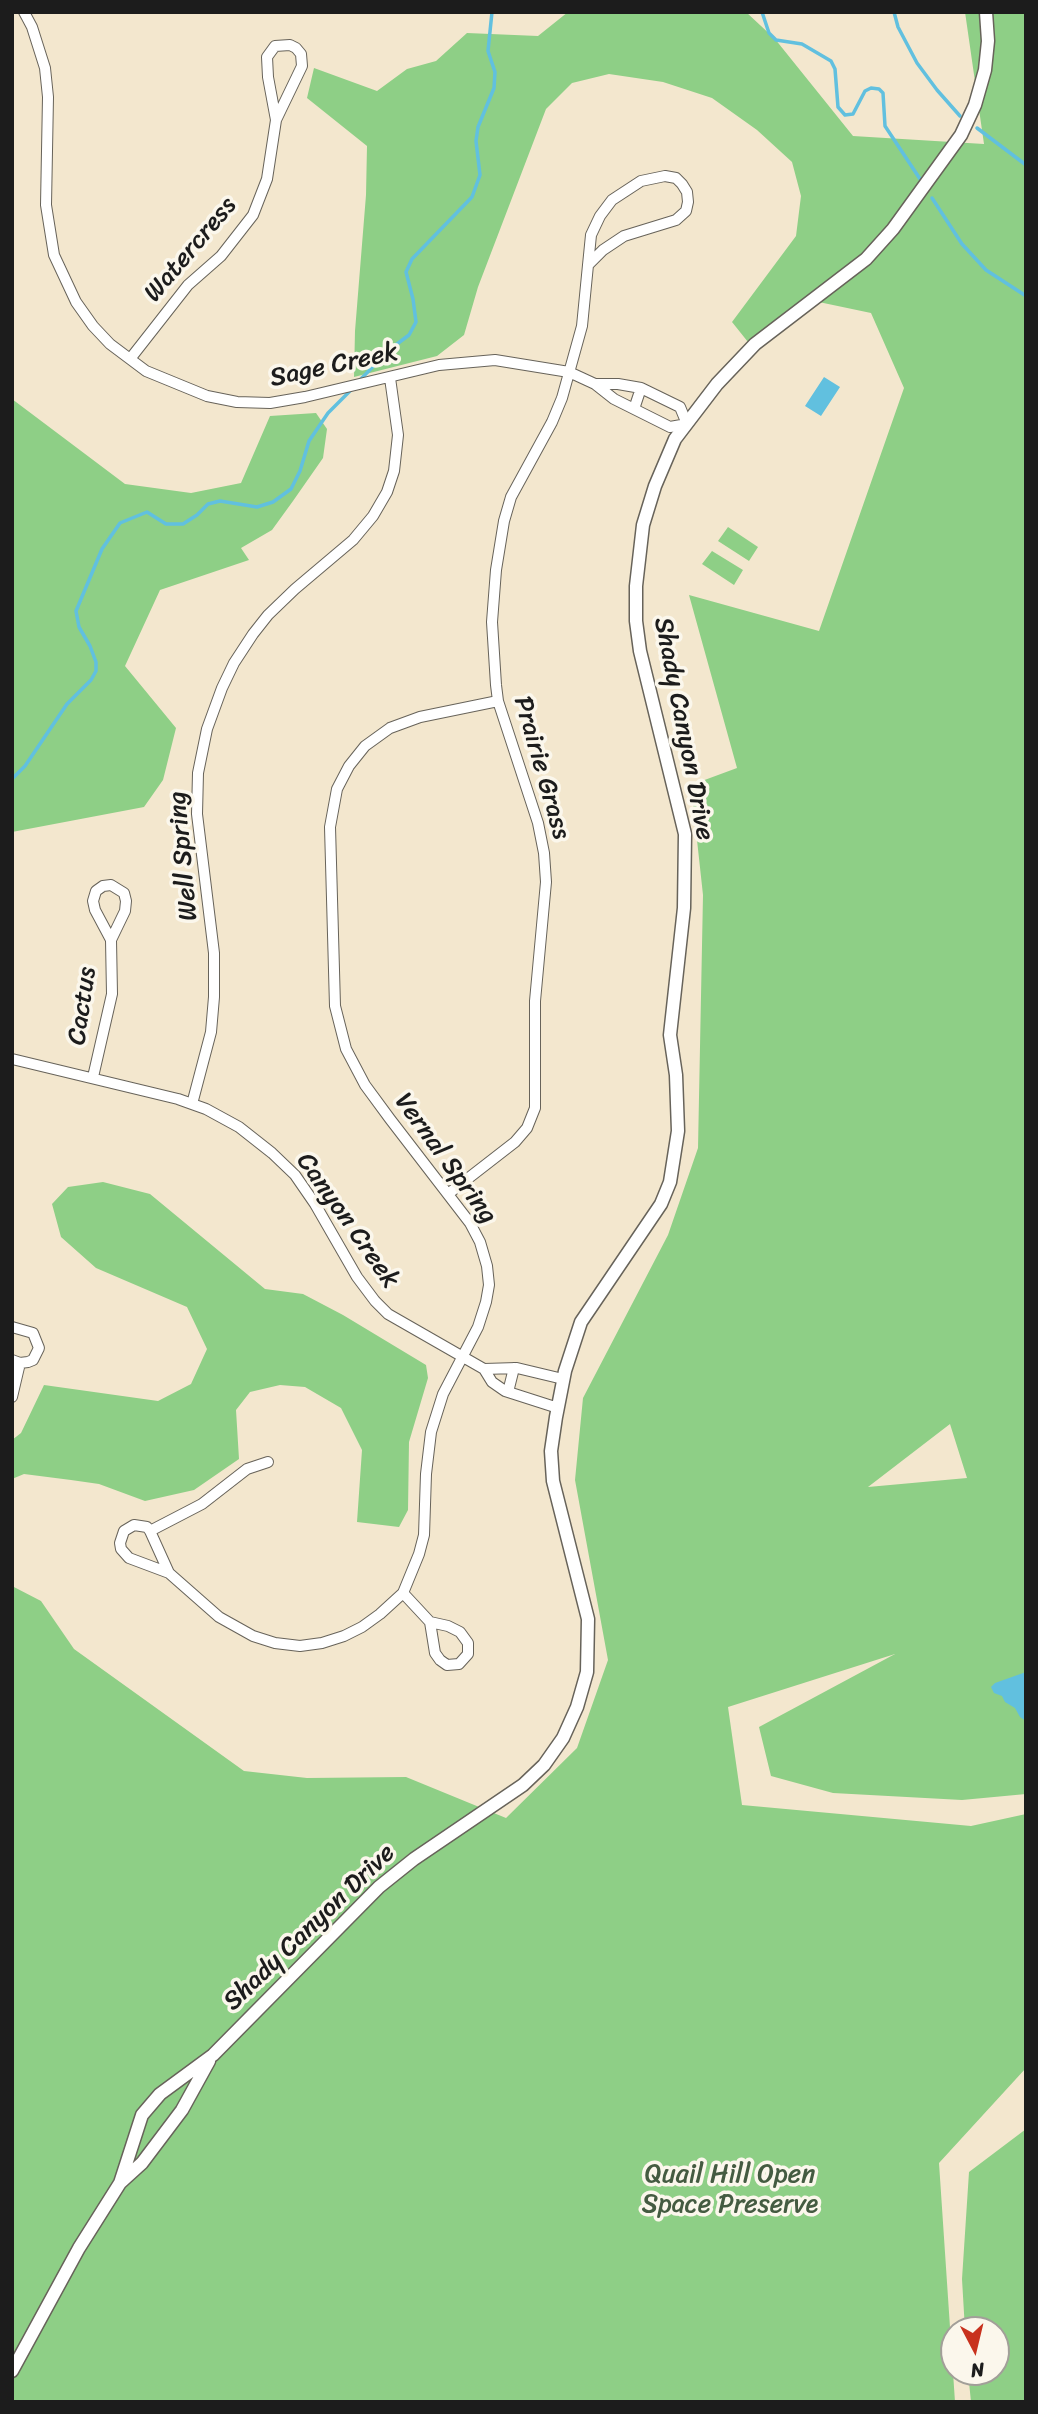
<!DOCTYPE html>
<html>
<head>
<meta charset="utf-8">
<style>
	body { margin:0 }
	#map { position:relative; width:1038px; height:2414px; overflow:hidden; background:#f3e7ce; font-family:Sriracha,sans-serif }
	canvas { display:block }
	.frame { position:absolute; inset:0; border:14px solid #1c1c1c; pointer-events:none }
	.north { position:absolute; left:940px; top:2316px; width:70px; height:70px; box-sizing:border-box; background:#fbf7ec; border:2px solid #a29f99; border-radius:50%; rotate:173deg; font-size:19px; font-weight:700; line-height:28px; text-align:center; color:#1c1c1c }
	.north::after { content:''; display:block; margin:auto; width:24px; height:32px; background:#c8321e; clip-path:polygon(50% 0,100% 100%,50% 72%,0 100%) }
</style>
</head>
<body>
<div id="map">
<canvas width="1038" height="2414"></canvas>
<div class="frame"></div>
<div class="north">N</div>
</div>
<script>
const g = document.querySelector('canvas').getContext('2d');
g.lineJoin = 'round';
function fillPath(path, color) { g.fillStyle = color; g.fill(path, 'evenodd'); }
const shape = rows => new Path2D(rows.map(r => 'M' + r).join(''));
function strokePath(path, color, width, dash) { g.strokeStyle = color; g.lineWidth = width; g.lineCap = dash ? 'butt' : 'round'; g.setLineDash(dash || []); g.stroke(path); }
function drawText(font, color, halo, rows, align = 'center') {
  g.font = font + ' Sriracha,sans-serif'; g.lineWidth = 7; g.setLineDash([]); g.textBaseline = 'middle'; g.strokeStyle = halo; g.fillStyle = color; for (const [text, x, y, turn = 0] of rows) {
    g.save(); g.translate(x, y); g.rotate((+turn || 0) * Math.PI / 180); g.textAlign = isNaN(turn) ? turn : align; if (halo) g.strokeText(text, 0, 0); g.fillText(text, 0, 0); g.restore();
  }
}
fillPath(shape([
	[568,12,746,12,775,39,853,136,984,144,965,12,1026,12,1026,1794,962,1800,833,1793,771,1776,759,1727,895,1654,728,1707,742,1805,971,1826,1026,1814,1026,2068,939,2163,955,2402,12,2402,12,1586,41,1601,74,1649,244,1771,307,1778,406,1777,506,1818,577,1748,608,1660,575,1480,583,1398,668,1235,698,1148,703,895,691,785,737,768,689,595,819,631,904,388,871,313,814,301,752,347,732,322,796,236,801,196,792,162,757,130,712,98,663,82,609,74,572,83,546,109,478,287,464,335,437,356,354,377,355,331,366,195,367,146,307,98,314,68,377,91,407,69,436,61,467,33,538,36],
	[950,1424,967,1478,868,1487],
	[12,399,125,484,191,493,241,483,270,416,316,413,327,429,323,458,293,501,272,530,241,548,249,560,160,590,125,666,176,728,163,780,144,807,12,832],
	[728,527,758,547,749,561,718,541],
	[712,551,743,570,734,585,702,564],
	[103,1182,150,1194,265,1289,303,1294,343,1315,426,1365,428,1378,409,1442,408,1510,399,1527,357,1522,362,1450,341,1408,305,1387,280,1385,250,1392,236,1410,239,1459,194,1490,145,1501,99,1484,71,1480,24,1474,12,1479,12,1440,21,1433,44,1385,158,1401,191,1384,207,1349,187,1307,96,1268,61,1237,52,1204,68,1187],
	[1026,2129,1026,2402,971,2402,968,2372,996,2372,996,2330,965,2330,962,2279,969,2172]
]), '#8ecf86');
fillPath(shape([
	[824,377,840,387,821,416,805,406],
	[1026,1672,1026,1721,1020,1717,1015,1708,1005,1702,1002,1696,994,1693,991,1687,995,1683]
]), '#61c0df');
strokePath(shape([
	[762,12,769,33,776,40,802,44,831,61,835,69,838,107,845,115,853,114,865,91,871,88,879,89,883,93,885,126,920,179],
	[894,12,898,27,917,63,937,90,960,116],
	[977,128,1026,165],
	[932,198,962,244,986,270,1026,296],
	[358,382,389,350,409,335,416,322,413,299,406,272,412,259,472,197,480,175,476,141,478,127,494,88,495,72,488,51,492,12],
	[12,779,25,766,67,704,91,680,96,671,96,662,90,646,79,627,76,611,102,549,120,523,147,512,166,524,183,524,197,515,208,504,220,501,257,507,273,502,291,489,300,471,309,441,328,413,351,390]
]), '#61c0df', 3.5);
const minor = shape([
	[24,12,32,27,45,68,48,97,46,205,54,255,76,302,93,326,110,344,146,371,207,396,237,402,270,403,305,397,439,365,495,360,569,372,595,384,614,399,670,427,687,424,680,407,641,388,618,384,595,384],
	[130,359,188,285,221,256,253,215,267,179,276,120,268,77,267,57,275,46,290,45,296,48,301,54,302,66,276,120],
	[634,409,641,388],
	[12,1059,178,1099,206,1109,239,1127,272,1153,295,1175,315,1204,357,1277,375,1301,388,1314,484,1369,492,1382,505,1391,558,1408],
	[93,1077,112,994,111,940,95,910,93,901,96,891,103,886,111,885,124,893,126,901,125,911,111,940],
	[192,1104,211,1032,214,997,214,953,197,814,198,773,207,729,222,688,234,663,253,634,268,615,295,589,353,540,373,516,387,492,394,471,398,435,390,378],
	[448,1194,515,1142,527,1128,535,1108,535,1001,546,882,544,853,538,823,498,701,496,685,492,622,496,570,504,521,511,497,552,422,562,398,582,326,588,265,591,235,600,216,612,200,641,181,665,176,676,178,682,184,687,192,688,202,686,211,676,220,624,236,603,250,588,265],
	[12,1327,33,1333,39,1348,33,1360,28,1362,20,1363,12,1360],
	[484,1369,517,1368,563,1379],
	[508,1392,514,1368],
	[12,1397,20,1363],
	[150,1531,202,1504,247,1469,268,1462],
	[169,1573,150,1531,147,1527,134,1525,124,1531,120,1543,121,1549,129,1558,169,1573,219,1617,253,1636,275,1643,300,1646,322,1643,344,1636,362,1627,380,1614,403,1593,419,1554,424,1535,426,1474,431,1432,443,1394,478,1327,486,1302,489,1285,487,1266,480,1242,470,1223,390,1119,365,1085,346,1049,335,1006,330,827,337,789,349,766,365,746,390,728,420,717,498,701],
	[403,1593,430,1622,448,1626,460,1632,468,1643,468,1654,459,1664,447,1665,440,1660,435,1653,430,1622]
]);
const tertiary = shape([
	[120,2183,142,2115,160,2094,213,2055,379,1887,414,1859,523,1785,544,1765,563,1738,577,1707,587,1672,588,1619,553,1481,551,1451,556,1417,565,1371,581,1322,661,1204,670,1182,678,1131,676,1075,670,1035,684,908,685,834,640,651,636,621,636,586,643,525,655,486,675,439,717,384,755,344,866,259,893,229,961,135,975,105,985,70,988,41,986,12],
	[12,2371,79,2248,120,2183,142,2163,182,2110,209,2061]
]);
strokePath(minor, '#67635a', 12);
strokePath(tertiary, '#67635a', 15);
strokePath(minor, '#fff', 10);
strokePath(tertiary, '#fff', 12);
drawText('26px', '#1c1c1c', '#fbf7ec', [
	["Watercress",191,250,-50],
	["Sage Creek",334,366,-12],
	["Shady Canyon Drive",683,729,79],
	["Prairie Grass",541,768,74],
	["Well Spring",184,856,-95],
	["Cactus",83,1006,-82],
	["Vernal Spring",445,1159,54],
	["Canyon Creek",347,1221,55],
	["Shady Canyon Drive",310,1928,-44]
]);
drawText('26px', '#445b41', '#fbf7ec', [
	["Quail Hill Open",730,2175],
	["Space Preserve",730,2205]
]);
</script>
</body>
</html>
